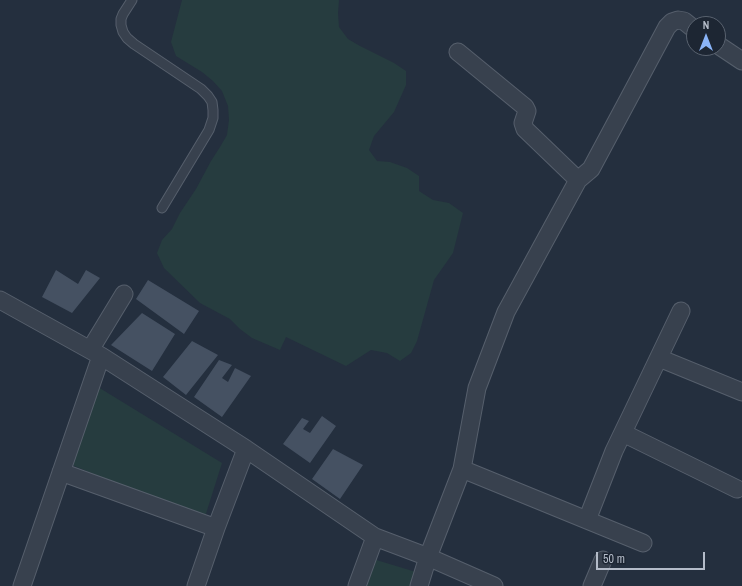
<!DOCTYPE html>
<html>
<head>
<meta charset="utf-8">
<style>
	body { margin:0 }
	#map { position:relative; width:742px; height:586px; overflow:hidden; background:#242f3e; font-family:"Archivo Narrow",sans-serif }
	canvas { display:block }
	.north { position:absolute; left:686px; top:16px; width:40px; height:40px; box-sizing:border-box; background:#1d2633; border:1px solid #59626f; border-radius:50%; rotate:0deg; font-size:11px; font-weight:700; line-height:16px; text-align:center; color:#b4bcc9 }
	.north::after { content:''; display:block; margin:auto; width:14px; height:18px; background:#8ab4f8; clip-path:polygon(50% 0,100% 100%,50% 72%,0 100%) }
	.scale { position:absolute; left:596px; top:552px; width:109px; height:18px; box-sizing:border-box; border:2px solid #b4bcc9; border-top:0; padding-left:5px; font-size:12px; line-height:14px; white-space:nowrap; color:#b4bcc9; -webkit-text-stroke:3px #1d2633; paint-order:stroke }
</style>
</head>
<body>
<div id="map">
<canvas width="742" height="586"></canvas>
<div class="north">N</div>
<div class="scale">50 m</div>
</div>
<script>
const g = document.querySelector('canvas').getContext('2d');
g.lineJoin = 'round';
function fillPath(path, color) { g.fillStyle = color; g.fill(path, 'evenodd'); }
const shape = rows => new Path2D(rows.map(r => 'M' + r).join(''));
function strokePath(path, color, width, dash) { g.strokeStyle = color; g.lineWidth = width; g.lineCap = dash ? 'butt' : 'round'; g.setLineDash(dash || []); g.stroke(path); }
fillPath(shape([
	[182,0,339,0,338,13,339,27,348,39,360,46,394,63,406,71,406,85,394,112,374,136,369,150,377,161,390,162,407,168,419,176,419,191,433,200,449,203,463,213,453,253,434,280,417,341,411,353,400,361,387,353,371,350,346,366,286,337,280,350,252,338,240,329,230,319,200,303,164,268,157,253,162,240,172,229,180,213,196,189,211,161,220,147,227,135,229,120,228,106,222,91,213,81,202,72,176,56,171,42],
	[98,387,222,463,204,520,72,465],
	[373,559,416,572,411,586,363,586]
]), '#263c3f');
fillPath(shape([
	[56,270,78,284,86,270,100,278,72,313,42,297],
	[148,280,199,311,184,334,136,299],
	[142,313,175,334,152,371,111,345],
	[192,341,218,355,186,395,163,377],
	[219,360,232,365,222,378,228,382,235,368,251,376,222,417,194,397],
	[322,416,336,426,310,463,283,444,302,418,309,421,303,429,310,433],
	[333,449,363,465,340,499,312,479]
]), '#455162');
const lane = shape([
	[132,0,123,14,121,19,121,25,123,32,127,38,134,44,201,89,208,96,212,102,213,110,213,118,209,130,162,208]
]);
const street = shape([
	[718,45,742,61],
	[458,52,525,107,527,111,523,123,525,129,578,180],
	[0,300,101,356,246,449,375,537,428,557,494,586],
	[90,350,124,294],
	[659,358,742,392],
	[623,433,737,489],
	[462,469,643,543],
	[61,472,216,528],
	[587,520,614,451,681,311],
	[22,586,101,356],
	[196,586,216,528,246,449],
	[357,586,375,537],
	[419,586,428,557,462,469,477,388,506,312,578,180,591,169,667,27,672,22,678,20,684,21,694,29],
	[592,586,603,560]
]);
strokePath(lane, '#565f6c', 11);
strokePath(street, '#565f6c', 19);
strokePath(lane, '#38414e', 9);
strokePath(street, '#38414e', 17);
</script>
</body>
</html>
